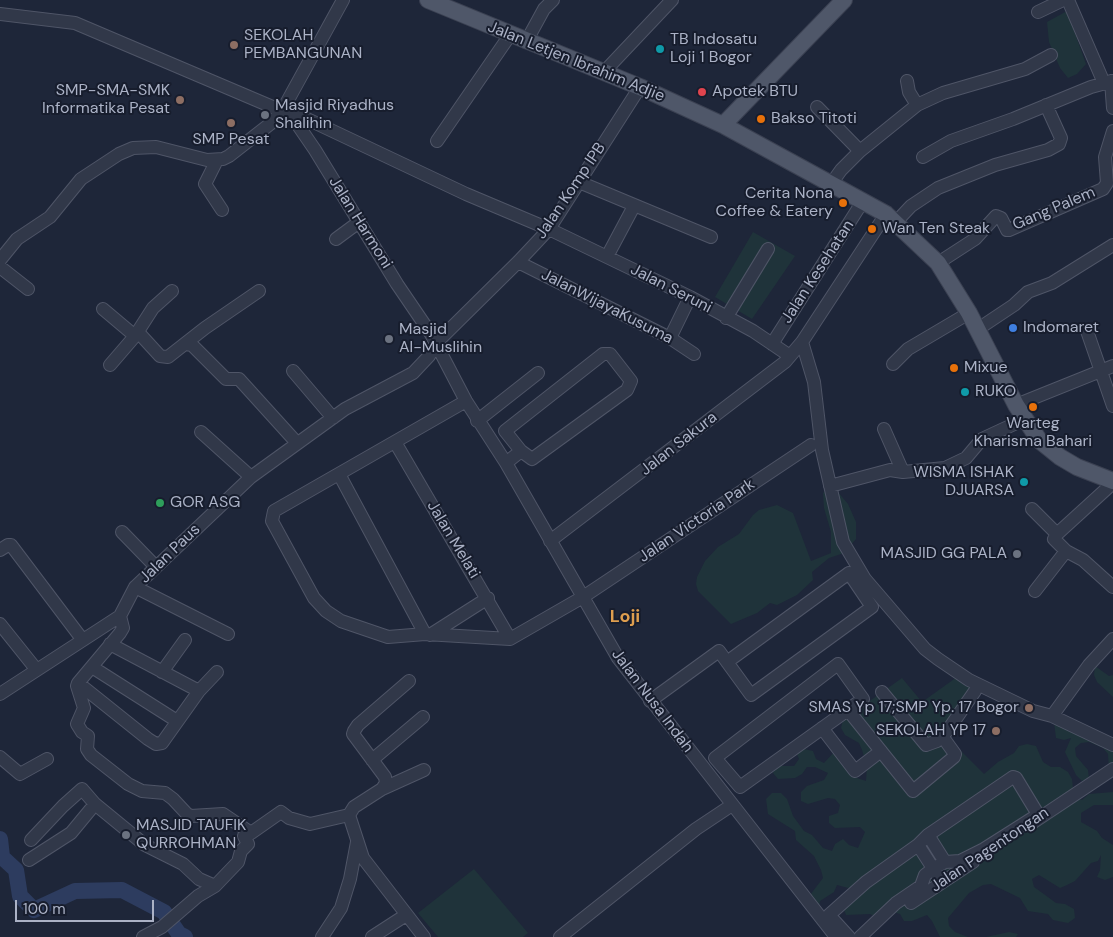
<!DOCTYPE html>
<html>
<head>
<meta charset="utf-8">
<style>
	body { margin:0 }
	#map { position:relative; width:1113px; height:937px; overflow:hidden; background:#1e2639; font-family:"DM Sans",sans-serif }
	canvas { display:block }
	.scale { position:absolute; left:15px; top:900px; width:139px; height:22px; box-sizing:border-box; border:2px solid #abb2c6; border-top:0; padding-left:6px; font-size:15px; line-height:18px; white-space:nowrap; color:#abb2c6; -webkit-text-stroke:4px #171d2d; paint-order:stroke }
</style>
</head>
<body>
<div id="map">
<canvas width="1113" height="937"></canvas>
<div class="scale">100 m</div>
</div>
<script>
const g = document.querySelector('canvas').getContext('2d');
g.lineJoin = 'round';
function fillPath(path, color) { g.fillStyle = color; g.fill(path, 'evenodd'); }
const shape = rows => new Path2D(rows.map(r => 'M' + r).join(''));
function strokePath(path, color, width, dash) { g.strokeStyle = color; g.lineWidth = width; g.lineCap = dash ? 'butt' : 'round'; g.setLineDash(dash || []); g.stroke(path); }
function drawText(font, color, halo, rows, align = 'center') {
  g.font = font + ' "DM Sans",sans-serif'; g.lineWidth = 4; g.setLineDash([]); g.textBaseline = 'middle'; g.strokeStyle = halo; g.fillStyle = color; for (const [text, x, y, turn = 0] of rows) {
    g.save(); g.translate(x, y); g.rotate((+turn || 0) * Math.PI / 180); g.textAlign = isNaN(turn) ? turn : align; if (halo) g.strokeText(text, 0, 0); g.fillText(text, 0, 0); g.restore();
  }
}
fillPath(shape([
	[1067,11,1086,64,1077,74,1068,78,1060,68,1049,42,1047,22],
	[753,232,795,256,752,319,715,297],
	[829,487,837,491,848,504,856,522,856,539,844,553,829,558,812,572,813,580,797,595,777,605,770,603,757,613,731,624,698,591,696,584,697,577,705,561,718,547,739,534,753,515,759,510,777,505,793,513,811,561,831,553,831,532,824,508,823,493],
	[1095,666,1109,676,1113,675,1113,697,1097,682,1094,675],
	[957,677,983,690,949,739,984,774,998,762,1014,753,1019,746,1027,744,1036,746,1043,762,1051,767,1060,767,1068,772,1072,779,1074,797,1082,800,1089,794,1113,792,1113,805,1094,805,1081,813,1081,822,1097,831,1102,838,1113,845,1113,877,1105,880,1097,877,1100,870,1101,855,1098,861,1091,863,1075,881,1067,885,1060,888,1039,875,1032,879,1034,887,1041,892,1056,903,1065,904,1074,909,1075,918,1068,923,1053,920,1048,914,1028,911,1020,898,991,884,983,885,969,893,948,918,949,926,955,932,968,937,940,937,932,921,927,915,912,921,904,921,900,914,893,912,878,918,870,914,846,915,843,907,852,889,837,885,834,892,820,901,817,918,810,915,807,899,823,878,821,870,814,856,796,840,795,831,768,814,766,799,772,793,781,793,787,799,793,816,804,831,812,835,823,848,832,851,835,844,843,839,849,845,858,848,865,832,860,827,835,828,829,823,829,816,838,813,840,805,835,799,828,798,808,804,801,801,801,792,807,786,824,780,828,773,815,767,807,767,802,774,795,778,778,779,773,773,776,766,794,766,799,759,796,752,804,749,813,751,816,759,824,763,835,751,857,778,866,781,867,766,862,750,859,743,845,735,841,728,843,720,902,678,922,702],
	[1054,722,1113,742,1113,771,1109,770,1108,754,1103,748,1089,742,1081,743,1075,748,1076,756,1088,770,1089,779,1082,781,1076,775,1065,752,1071,738,1064,740,1056,738],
	[474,869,528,933,523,937,438,937,418,913],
	[1009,932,1018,934,1016,937,986,937]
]), '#1f333a');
strokePath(shape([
	[0,839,2,857,16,870,20,896,34,910,75,891,122,890,164,912,179,934,185,937]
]), '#2d3c5f', 16);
const minor = shape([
	[1068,0,1104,83],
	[1038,12,1063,0],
	[0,14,75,23,282,111,303,117,466,194,549,229,690,297,753,331,790,356],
	[526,42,544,9,553,0],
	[603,73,672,0],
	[907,81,909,92,917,105],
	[1111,81,1113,108],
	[817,107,860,151],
	[289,112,315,150,397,284,431,334,466,401,506,463,618,658,836,937],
	[437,141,510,35],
	[923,157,951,141,1013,119,1091,87,1113,81],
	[217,160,205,184,222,210],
	[579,182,711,237],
	[831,184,841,170,860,151,917,105,943,93,1025,69,1051,55],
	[896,222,911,206,938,188,995,165,1048,150,1059,144,1061,138,1046,105],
	[336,239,359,222],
	[610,251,634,206],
	[0,260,17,239,50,217,81,179,119,154,133,148,156,147,207,160,223,159,229,156,270,124,282,111,343,0],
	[518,262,670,338,694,354],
	[938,263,975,239,996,216,1001,218,1007,230,1009,230,1103,189,1107,183,1105,157,1113,131],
	[0,267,28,289],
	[103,309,135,336],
	[726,318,768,249],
	[978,329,1014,305,1028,292,1052,283,1113,245],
	[1087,331,1113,406],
	[138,332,160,356,168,357,205,328,259,291],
	[670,338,690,297],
	[802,342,814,382,822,450,843,542,865,579,925,649,938,659,969,680,1033,711,1052,716,1113,745],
	[186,344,192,345,226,379,239,379,297,443],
	[772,344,863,201],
	[893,364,908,349,969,313],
	[110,365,135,336,153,308,172,291],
	[293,371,333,418],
	[466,401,274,511,272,521,314,598,326,611,341,621,388,637,425,634,510,639],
	[1016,405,1113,366],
	[477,421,538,373],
	[884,429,903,472],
	[201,432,251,477],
	[395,442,510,639],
	[506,463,521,451,532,459,627,390,631,381,610,354,603,354,505,431,521,451],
	[339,474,425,634],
	[830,486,890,470,903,472,945,468,966,458,982,439,1025,419],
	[1032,509,1057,534],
	[122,532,156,567],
	[550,541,785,362,802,342,886,214],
	[0,550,8,545,11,545,82,639],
	[1066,551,1083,560,1113,587],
	[135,587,228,634],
	[1035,591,1066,551,1054,539,1057,534,1113,483],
	[120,616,123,628,120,633,78,683,148,739,156,744,162,743,199,691,217,672],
	[0,624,36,669],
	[430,635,488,598],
	[510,639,583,597,811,445],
	[110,644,199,691],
	[838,664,863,699,740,787,715,758,838,664],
	[92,667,177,721],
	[162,672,185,640],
	[409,681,358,725,354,731,353,734,385,777,386,783,382,789,354,807,349,815,363,858,424,937],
	[78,683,77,686,84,708,77,724,82,732,88,736,87,749,91,755,128,784,142,791,165,793,173,799,187,814,191,816,223,814,251,833,281,812,289,818,310,824,349,815],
	[882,692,926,745,937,741,948,730,975,691],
	[0,694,120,616,135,587,251,477,345,409,413,373,429,356,436,343,518,262,549,229,640,87],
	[650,701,719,651,751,695,872,607,849,573,727,662],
	[848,710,913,791,954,757,955,754,942,736],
	[1052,716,1089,665,1113,639],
	[822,728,855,771,881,751],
	[0,757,20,774,47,759],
	[372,760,423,717],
	[382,789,424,770],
	[1032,823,1113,769],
	[928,835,945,862],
	[31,840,63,806,82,789,95,804,145,845,183,864,199,879,215,886],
	[918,845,938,876],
	[29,860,71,833,95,804],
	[911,903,973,862],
	[143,937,162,927,198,896,215,886,238,862,241,851,248,844,244,836,246,831],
	[322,937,341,908,350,879,357,842],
	[372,937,406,915],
	[560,937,696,829,732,805],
	[849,937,829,915,866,882,918,845,928,835,1013,777,1016,778,1036,811,1036,816,984,849,960,861,945,862,934,868,925,875,921,886,896,903,860,937]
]);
const major = shape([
	[428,0,640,87,723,125,886,214,938,263,969,313,1016,405,1039,440,1060,457,1077,467,1113,481],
	[723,125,844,0]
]);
strokePath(minor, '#4f5567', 14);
strokePath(major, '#3b4152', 18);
strokePath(minor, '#313849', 12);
strokePath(major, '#4f5769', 16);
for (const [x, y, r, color] of [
	[234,45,5,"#8d6e63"],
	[660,49,5,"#0f9aa8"],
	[702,92,5,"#e0444e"],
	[180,100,5,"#8d6e63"],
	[265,115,5,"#6b7280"],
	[761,119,5,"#e8710a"],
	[231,123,5,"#8d6e63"],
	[843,203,5,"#e8710a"],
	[872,229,5,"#e8710a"],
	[1013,328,5,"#3f7fe0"],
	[389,339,5,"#6b7280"],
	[954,368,5,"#e8710a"],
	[965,392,5,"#0f9aa8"],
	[1033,407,5,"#e8710a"],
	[1024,482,5,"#0f9aa8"],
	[160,503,5,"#2e9e5b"],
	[1017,554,5,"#6b7280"],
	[1029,708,5,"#8d6e63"],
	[996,731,5,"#8d6e63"],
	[126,835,5,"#6b7280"]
]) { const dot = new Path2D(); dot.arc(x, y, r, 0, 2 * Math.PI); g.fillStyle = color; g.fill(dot); strokePath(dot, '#171d2d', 2); }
drawText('16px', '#abb2c6', '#171d2d', [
	["SEKOLAH",244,36],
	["PEMBANGUNAN",244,54],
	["TB Indosatu",670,40],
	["Loji 1 Bogor",670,58],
	["SMP-SMA-SMK",170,91,"right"],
	["Informatika Pesat",170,109,"right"],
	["Apotek BTU",712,92],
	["Masjid Riyadhus",275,106],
	["Shalihin",275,124],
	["Bakso Titoti",771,119],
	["SMP Pesat",231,140,"center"],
	["Cerita Nona",833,194,"right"],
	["Coffee & Eatery",833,212,"right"],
	["Wan Ten Steak",882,229],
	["Indomaret",1023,328],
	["Masjid",399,330],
	["Al-Muslihin",399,348],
	["Mixue",964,368],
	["RUKO",975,392],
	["Warteg",1033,424,"center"],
	["Kharisma Bahari",1033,442,"center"],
	["WISMA ISHAK",1014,473,"right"],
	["DJUARSA",1014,491,"right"],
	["GOR ASG",170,503],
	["MASJID GG PALA",1007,554,"right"],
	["SMAS Yp 17;SMP Yp. 17 Bogor",1019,708,"right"],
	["SEKOLAH YP 17",986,731,"right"],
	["MASJID TAUFIK",136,826],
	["QURROHMAN",136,844]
], 'left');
drawText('16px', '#abb2c6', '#171d2d', [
	["Jalan Letjen Ibrahim Adjie",576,62,22],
	["Jalan Komp IPB",571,191,-56],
	["Gang Palem",1054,209,-23],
	["Jalan Harmoni",360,223,58],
	["Jalan Kesehatan",818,272,-57],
	["Jalan Seruni",671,289,27],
	["JalanWijayaKusuma",607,307,27],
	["Jalan Sakura",679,444,-38],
	["Jalan Victoria Park",697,521,-34],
	["Jalan Melati",453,540,59],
	["Jalan Paus",170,554,-44],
	["Jalan Nusa Indah",652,701,53],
	["Jalan Pagentongan",990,850,-34]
]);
drawText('bold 18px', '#de9e4f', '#171d2d', [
	["Loji",625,617]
]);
</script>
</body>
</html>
